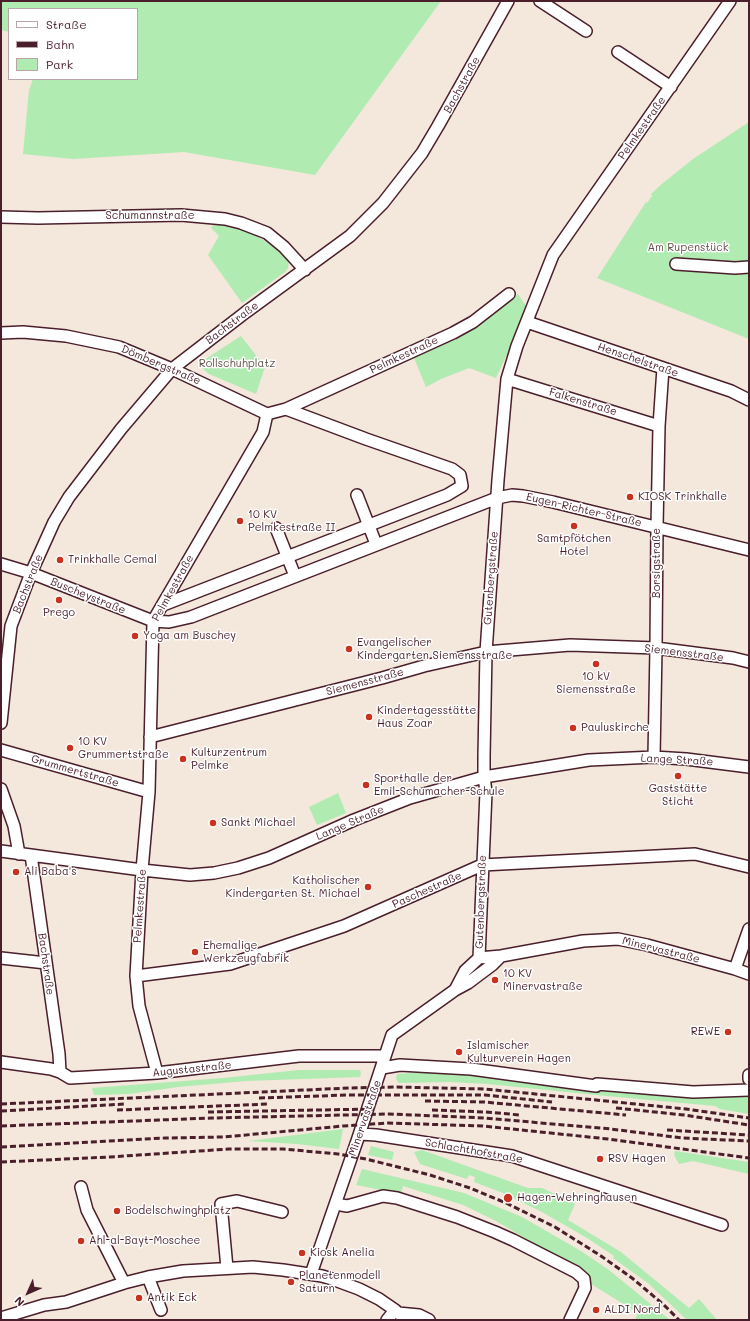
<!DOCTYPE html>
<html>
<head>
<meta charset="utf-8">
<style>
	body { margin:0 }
	#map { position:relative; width:750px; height:1321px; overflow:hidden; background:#f4e7dc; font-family:Mali,sans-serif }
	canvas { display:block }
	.frame { position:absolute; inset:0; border:2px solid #4a1f2b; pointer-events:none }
	.legend { position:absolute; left:8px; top:8px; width:130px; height:72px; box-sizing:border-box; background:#fff; border:1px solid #b7a5aa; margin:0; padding:5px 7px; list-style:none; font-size:12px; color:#4a1f2b }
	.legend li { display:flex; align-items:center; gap:8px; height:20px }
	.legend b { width:20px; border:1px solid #b7a5aa }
	.north { position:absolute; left:8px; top:1273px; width:40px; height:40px; -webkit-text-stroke:3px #fff; paint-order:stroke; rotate:225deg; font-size:11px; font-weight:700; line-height:16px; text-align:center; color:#4a1f2b }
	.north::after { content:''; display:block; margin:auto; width:14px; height:18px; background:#4a1f2b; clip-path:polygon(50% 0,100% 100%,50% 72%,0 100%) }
</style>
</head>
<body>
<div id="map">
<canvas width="750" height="1321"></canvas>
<div class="frame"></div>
<ul class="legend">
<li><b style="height:5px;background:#fff"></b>Straße</li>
<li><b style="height:5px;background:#4a1f2b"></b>Bahn</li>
<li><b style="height:11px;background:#b0ebb1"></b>Park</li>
</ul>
<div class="north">N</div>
</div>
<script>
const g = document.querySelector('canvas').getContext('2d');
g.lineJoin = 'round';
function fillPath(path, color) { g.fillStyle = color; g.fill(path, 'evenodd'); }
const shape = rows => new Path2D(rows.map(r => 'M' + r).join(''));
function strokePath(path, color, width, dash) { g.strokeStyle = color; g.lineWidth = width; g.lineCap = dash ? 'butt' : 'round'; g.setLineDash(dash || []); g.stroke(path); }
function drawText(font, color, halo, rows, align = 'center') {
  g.font = font + ' Mali,sans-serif'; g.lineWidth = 3; g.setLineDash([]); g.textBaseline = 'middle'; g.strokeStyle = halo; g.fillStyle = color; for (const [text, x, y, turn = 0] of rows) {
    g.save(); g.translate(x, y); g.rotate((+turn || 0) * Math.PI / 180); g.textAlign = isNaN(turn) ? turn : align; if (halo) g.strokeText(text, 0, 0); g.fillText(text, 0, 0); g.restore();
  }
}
fillPath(shape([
	[1,1,441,1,315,175,184,152,73,159,23,154,29,90,33,79,137,79,137,9,9,9,9,32,1,30],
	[749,122,749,339,597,278,646,202,647,203,652,196,651,194,663,183,693,159],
	[216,224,248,231,280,250,289,260,288,268,285,272,242,303,208,255,219,236,211,228,213,225],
	[518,294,528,309,496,378,469,368,441,379,426,387,414,358,463,335],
	[241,336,265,367,256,394,209,374,203,369,202,367,202,363,204,360],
	[338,793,346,813,317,825,309,807],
	[471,1069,749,1094,749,1114,720,1109,715,1106,596,1095,488,1084,450,1082,399,1083,396,1079,397,1074],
	[299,1070,360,1070,361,1073,360,1077,246,1081,178,1087,129,1094,94,1095,92,1088,223,1078],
	[343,1129,339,1149,297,1144,248,1141],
	[371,1146,394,1152,392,1160,368,1155],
	[422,1150,528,1188,542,1188,575,1204,568,1220,621,1252,689,1308,699,1299,717,1320,687,1320,649,1284,613,1258,614,1256,587,1238,542,1212,503,1193,474,1182,475,1177,469,1175,467,1179,420,1164,414,1152],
	[675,1151,749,1162,749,1174,693,1161,679,1164,674,1155],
	[362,1169,464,1193,522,1217,581,1251,609,1270,670,1320,635,1320,638,1313,591,1284,589,1276,496,1221,463,1205,403,1186,401,1194,356,1185]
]), '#b0ebb1');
const minor = shape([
	[540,1,586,31],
	[618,52,671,87],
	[1,217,38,218,181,215,225,219,241,223,267,233,284,247,305,270],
	[676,264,735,268,749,267],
	[527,322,731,391,749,400],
	[1,333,23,332,66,336,119,347,172,369,267,414],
	[507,379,659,426],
	[267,414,286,409,453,333,473,322,509,294],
	[357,495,376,544],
	[276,528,295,576],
	[1,564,31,573,153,621,169,622,191,617,497,498,512,495,523,496,553,502,749,550],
	[163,605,447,495,462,486,460,475,452,469,366,439,286,409],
	[1,723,11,626,31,573,54,522,69,497,121,429,172,369,246,312,350,236,383,203,422,153,438,126,508,1],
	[150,737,382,678,424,666,486,652,570,645,656,648,733,658,749,662],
	[1,750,149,792],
	[654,757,656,648,657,527,659,426,663,368],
	[1,789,14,826,19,854],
	[1,851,142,870,190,875,214,873,238,868,269,858,354,820,410,798,484,777,589,760,654,757,686,759,749,767],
	[31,855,59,1054,60,1072],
	[1,958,46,963],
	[479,958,486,792,484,777,484,756,486,652,498,480,507,379,517,346,553,255,730,1],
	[735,969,749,929],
	[136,976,230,964,344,926,482,865,695,854,749,867],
	[455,990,468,983,492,965,501,956],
	[1,1062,51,1069,60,1072,70,1078,157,1073,299,1056,385,1056],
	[382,1068,400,1065,471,1069,596,1086,597,1084,693,1092,749,1090],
	[157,1073,139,1006,136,976,142,870,149,792,153,621,263,432,267,414],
	[749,1075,749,1079],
	[360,1134,376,1135,512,1156,722,1225],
	[81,1187,87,1210,124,1283],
	[336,1204,347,1206,383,1196,397,1198,457,1217,495,1232,513,1240,576,1272,584,1279,585,1288,570,1320],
	[227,1268,221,1204,237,1201,282,1212],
	[311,1274,357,1141,392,1035,455,990,465,971,479,958,501,956,583,941,618,939,647,945,735,969,749,974],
	[148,1277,161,1310],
	[398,1313,419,1315,429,1320],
	[1,1318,44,1305,66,1302,124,1283,148,1277,183,1271,253,1267,283,1270,322,1276,332,1279,359,1289,379,1299,395,1310,406,1320],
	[387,1320,395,1310]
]);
strokePath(minor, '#4a1f2b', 14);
strokePath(minor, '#fff', 11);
strokePath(shape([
	[259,1098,348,1095,485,1095,552,1102],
	[425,1101,484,1102,626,1115],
	[1,1104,349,1088,395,1087,485,1089,686,1109,749,1118],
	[616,1108,684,1115,749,1125],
	[117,1110,269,1104],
	[432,1110,486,1112,520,1115],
	[1,1111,125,1104],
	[208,1112,374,1109],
	[1,1126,212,1118,389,1114,484,1118,611,1129,682,1138,749,1141],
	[667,1130,749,1135],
	[1,1147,165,1138,224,1137,343,1126,388,1123,483,1126,608,1139,749,1158],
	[1,1162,110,1157,229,1149,283,1149,338,1154,366,1159,430,1175,470,1188,506,1203,555,1227,601,1256,632,1278,664,1305,679,1320]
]), '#4a1f2b', 3, [6, 3]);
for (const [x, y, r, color] of [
	[630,497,4,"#c8321e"],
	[240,521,4,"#c8321e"],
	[574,526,4,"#c8321e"],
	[60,560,4,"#c8321e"],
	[59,600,4,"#c8321e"],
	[135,636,4,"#c8321e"],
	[349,649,4,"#c8321e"],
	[596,664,4,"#c8321e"],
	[369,717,4,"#c8321e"],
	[573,728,4,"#c8321e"],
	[70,748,4,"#c8321e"],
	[183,759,4,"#c8321e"],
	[678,776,4,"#c8321e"],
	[366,785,4,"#c8321e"],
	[213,823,4,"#c8321e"],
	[16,872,4,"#c8321e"],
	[368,887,4,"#c8321e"],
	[195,952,4,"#c8321e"],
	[495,980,4,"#c8321e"],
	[728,1032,4,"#c8321e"],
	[459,1052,4,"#c8321e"],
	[600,1159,4,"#c8321e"],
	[508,1198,5,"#c8321e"],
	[117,1211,4,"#c8321e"],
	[81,1241,4,"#c8321e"],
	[302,1253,4,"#c8321e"],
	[291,1282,4,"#c8321e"],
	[139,1298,4,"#c8321e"],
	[596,1310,4,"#c8321e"]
]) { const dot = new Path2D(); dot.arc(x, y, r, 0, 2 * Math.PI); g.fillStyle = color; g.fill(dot); strokePath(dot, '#fff', 1.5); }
drawText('11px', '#4a1f2b', '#fff', [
	["Bachstraße",462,85,-61],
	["Pelmkestraße",642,128,-55],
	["Schumannstraße",150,216],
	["Bachstraße",232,323,-37],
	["Pelmkestraße",404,355,-25],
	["Henschelstraße",638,360,19],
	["Dömbergstraße",161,365,23],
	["Falkenstraße",583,402,17],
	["Eugen-Richter-Straße",584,510,13],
	["Borsigstraße",657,563,-90],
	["Gutenbergstraße",491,578,-86],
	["Bachstraße",28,584,-68],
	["Pelmkestraße",173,588,-61],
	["Buscheystraße",88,596,22],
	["Siemensstraße",684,653,7],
	["Siemensstraße",365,682,-15],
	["Lange Straße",677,760,3],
	["Grummertstraße",75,771,16],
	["Lange Straße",350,823,-23],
	["Paschestraße",427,890,-24],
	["Gutenbergstraße",481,902,-88],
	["Pelmkestraße",140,906,-86],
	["Minervastraße",661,950,14],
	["Bachstraße",46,964,82],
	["Augustastraße",192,1069,-6],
	["Minervastraße",365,1118,-71],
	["Schlachthofstraße",474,1151,10]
]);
drawText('11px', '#64524c', '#fff', [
	["Am Rupenstück",688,248],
	["Rollschuhplatz",237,364]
]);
drawText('11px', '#4a1f2b', '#fff', [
	["KIOSK Trinkhalle",638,497],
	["10 KV",248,515],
	["Pelmkestraße II",248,528],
	["Samtpfötchen",574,539,"center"],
	["Hotel",574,552,"center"],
	["Trinkhalle Cemal",68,560],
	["Prego",59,613,"center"],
	["Yoga am Buschey",143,636],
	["Evangelischer",357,643],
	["Kindergarten Siemensstraße",357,656],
	["10 kV",596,677,"center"],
	["Siemensstraße",596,690,"center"],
	["Kindertagesstätte",377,711],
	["Haus Zoar",377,724],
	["Pauluskirche",581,728],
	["10 KV",78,742],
	["Grummertstraße",78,755],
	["Kulturzentrum",191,753],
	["Pelmke",191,766],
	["Sporthalle der",374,779],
	["Emil-Schumacher-Schule",374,792],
	["Gaststätte",678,789,"center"],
	["Sticht",678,802,"center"],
	["Sankt Michael",221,823],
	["Ali Baba's",24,872],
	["Katholischer",360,881,"right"],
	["Kindergarten St. Michael",360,894,"right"],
	["Ehemalige",203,946],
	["Werkzeugfabrik",203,959],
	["10 KV",503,974],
	["Minervastraße",503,987],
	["REWE",720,1032,"right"],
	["Islamischer",467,1046],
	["Kulturverein Hagen",467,1059],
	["RSV Hagen",608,1159],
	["Hagen-Wehringhausen",517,1198],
	["Bodelschwinghplatz",125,1211],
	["Ahl-al-Bayt-Moschee",89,1241],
	["Kiosk Anelia",310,1253],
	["Planetenmodell",299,1276],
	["Saturn",299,1289],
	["Antik Eck",147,1298],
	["ALDI Nord",604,1310]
], 'left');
</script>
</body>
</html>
